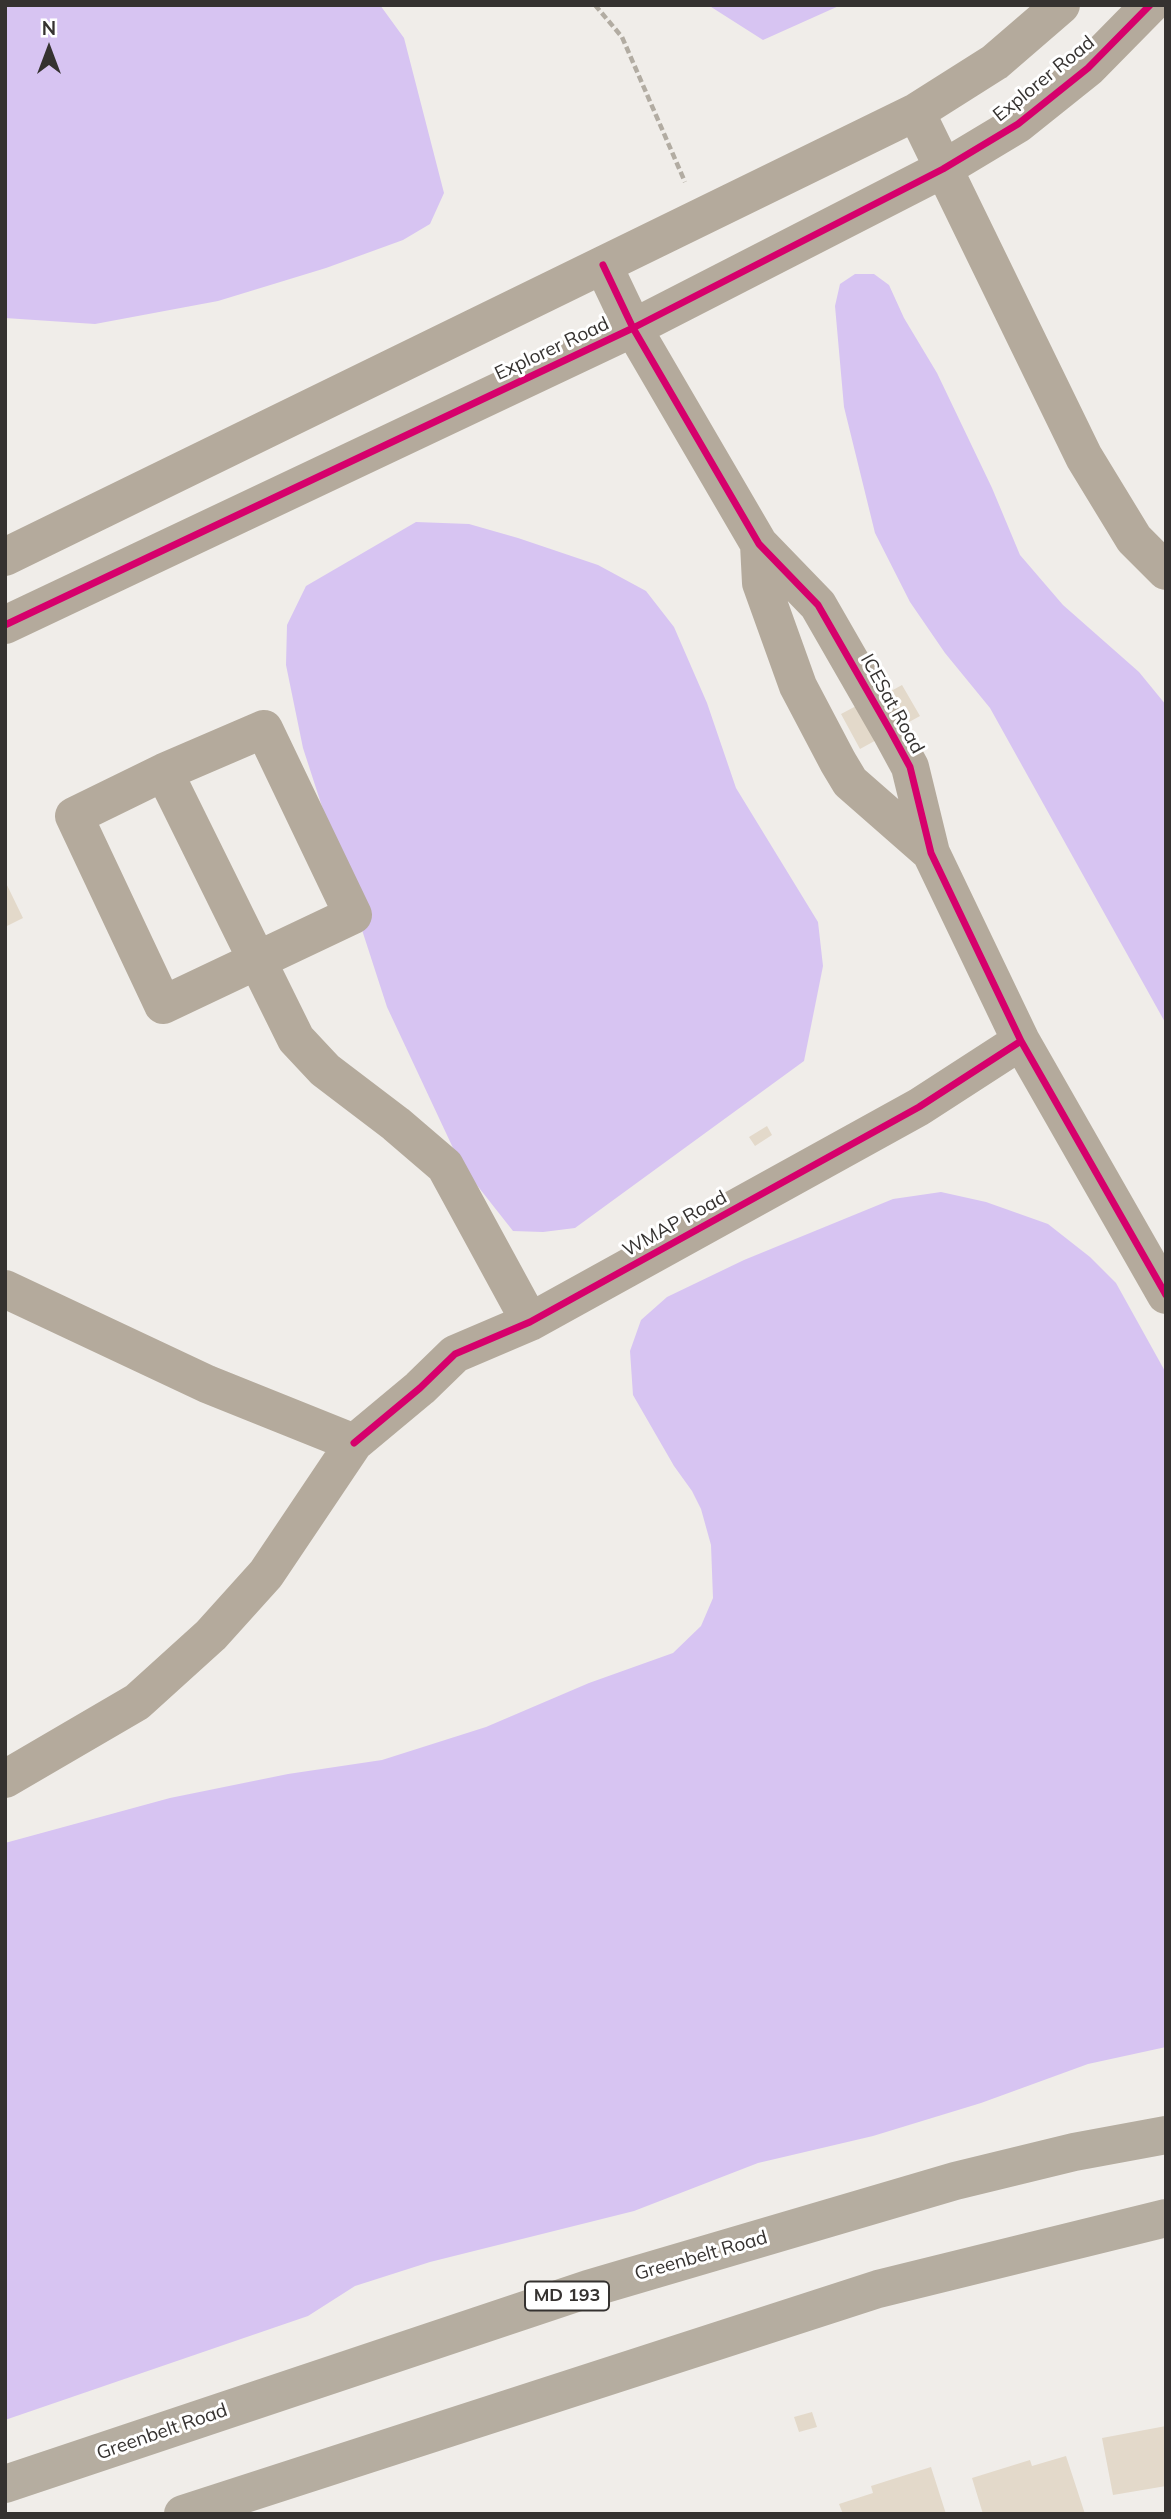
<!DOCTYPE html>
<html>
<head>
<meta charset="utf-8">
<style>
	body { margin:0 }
	#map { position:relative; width:1171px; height:2519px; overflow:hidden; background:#f0ede9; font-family:Mulish,sans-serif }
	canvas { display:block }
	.frame { position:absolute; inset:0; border:7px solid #353230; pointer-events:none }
	.north { position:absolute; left:14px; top:14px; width:70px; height:70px; -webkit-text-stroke:5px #fff; paint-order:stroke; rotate:0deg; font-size:19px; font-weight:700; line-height:28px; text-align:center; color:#353230 }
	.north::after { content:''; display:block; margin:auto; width:24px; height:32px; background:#353230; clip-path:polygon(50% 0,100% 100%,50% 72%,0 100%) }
</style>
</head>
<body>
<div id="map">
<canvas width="1171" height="2519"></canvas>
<div class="frame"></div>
<div class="north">N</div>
</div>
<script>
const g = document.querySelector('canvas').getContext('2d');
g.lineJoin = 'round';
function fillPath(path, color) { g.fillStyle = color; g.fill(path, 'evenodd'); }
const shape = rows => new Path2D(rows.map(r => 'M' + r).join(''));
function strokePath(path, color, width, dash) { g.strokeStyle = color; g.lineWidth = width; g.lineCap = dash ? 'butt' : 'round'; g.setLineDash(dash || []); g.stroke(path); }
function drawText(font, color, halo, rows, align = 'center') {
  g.font = font + ' Mulish,sans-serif'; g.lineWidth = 6; g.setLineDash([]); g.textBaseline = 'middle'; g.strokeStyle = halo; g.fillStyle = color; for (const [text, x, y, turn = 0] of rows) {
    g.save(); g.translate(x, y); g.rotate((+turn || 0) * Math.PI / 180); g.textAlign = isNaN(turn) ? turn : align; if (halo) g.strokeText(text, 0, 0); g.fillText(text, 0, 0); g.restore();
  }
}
fillPath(shape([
	[5,5,380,5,404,38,444,193,430,224,403,240,326,268,218,301,95,324,5,318],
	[708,5,841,5,763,40],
	[855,274,874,274,889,285,904,318,937,373,992,488,1020,555,1063,605,1139,672,1166,705,1166,1024,990,708,945,653,910,602,875,533,844,407,835,306,840,284],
	[416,522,469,524,518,538,598,565,646,591,674,627,707,703,736,788,818,922,823,966,804,1061,575,1228,543,1232,513,1231,461,1165,387,1007,303,748,286,665,287,625,306,586],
	[941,1192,986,1202,1048,1224,1090,1257,1116,1283,1166,1373,1166,2047,1088,2064,981,2103,873,2136,758,2163,634,2211,430,2262,355,2286,308,2316,5,2420,5,1843,170,1798,288,1774,382,1760,486,1727,589,1683,673,1653,701,1626,713,1598,711,1545,701,1509,692,1491,674,1466,633,1395,630,1351,641,1320,667,1297,744,1260,893,1199]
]), '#d7c4f2');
fillPath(shape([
	[902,685,920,716,860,749,841,714,858,705,860,708],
	[5,881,23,918,5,927],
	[767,1126,772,1135,755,1146,749,1137],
	[812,2412,817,2427,799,2432,794,2417],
	[1166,2426,1166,2486,1113,2495,1102,2438],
	[1066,2456,1085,2514,983,2514,972,2478,1030,2460,1032,2466],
	[931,2467,946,2514,843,2514,839,2504,873,2493,871,2486]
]), '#e3d9ca');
strokePath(shape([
	[595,5,622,37,685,182]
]), '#b2aca2', 4.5, [7, 3.5]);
strokePath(shape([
	[916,112,1084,457,1134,539,1166,571],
	[603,265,633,328,759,544,818,605,891,732,910,767,931,853,1021,1041,1166,1295],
	[759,544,761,583,798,686,838,762,850,782,931,853],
	[5,557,916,112,995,62,1061,5],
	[5,625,633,328,943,169,1018,124,1088,68,1150,5],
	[264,729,353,915,163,1005,74,816,164,772,264,729],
	[164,772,296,1039,325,1070,396,1124,445,1166,530,1322],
	[5,1289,207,1384,354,1443],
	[5,1779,137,1702,211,1635,266,1574,354,1443,420,1388,455,1354,530,1322,919,1107,1021,1041]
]), '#b4aa9c', 38);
strokePath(shape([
	[5,2484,588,2289,955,2181,1074,2152,1166,2135],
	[183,2514,878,2289,1166,2218]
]), '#b5ada0', 38);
strokePath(shape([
	[603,265,633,328,759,544,818,605,891,732,910,767,931,853,1021,1041,1166,1295],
	[5,625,633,328,943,169,1018,124,1088,68,1150,5],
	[354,1443,420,1388,455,1354,530,1322,919,1107,1021,1041]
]), '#d6006c', 7);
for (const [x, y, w] of [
	[567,2296,84]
]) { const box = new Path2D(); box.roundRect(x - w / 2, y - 14.5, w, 29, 5); g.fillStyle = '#fff'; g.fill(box); strokePath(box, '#353230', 2); }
drawText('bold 18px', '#353230', null, [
	["MD 193",567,2296]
]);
drawText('19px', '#353230', '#fff', [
	["Explorer Road",1044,79,-39],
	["Explorer Road",552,349,-25],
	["ICESat Road",892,704,61],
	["WMAP Road",675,1224,-29],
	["Greenbelt Road",701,2256,-16],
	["Greenbelt Road",162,2432,-19]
]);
</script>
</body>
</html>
